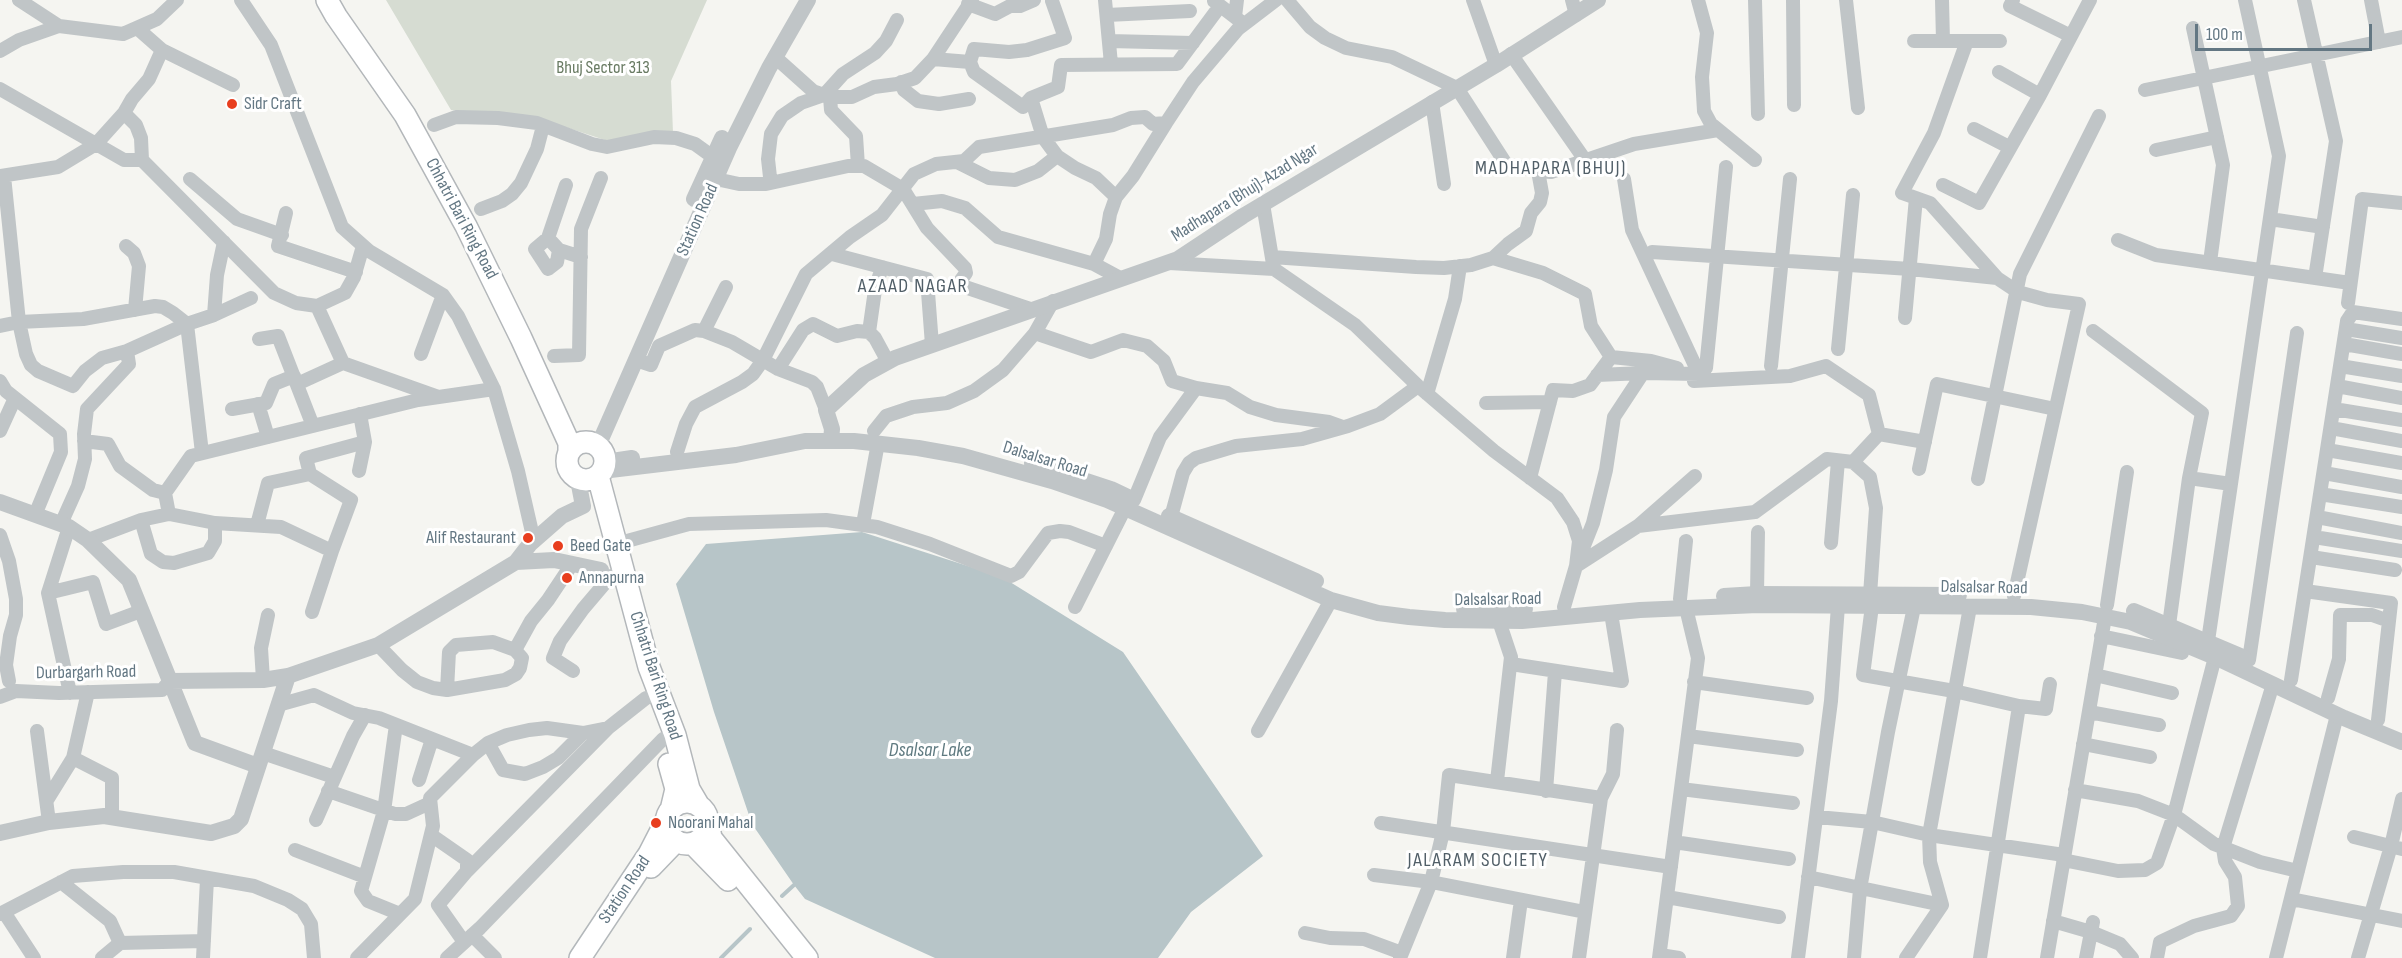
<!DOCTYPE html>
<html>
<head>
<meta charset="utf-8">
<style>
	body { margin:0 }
	#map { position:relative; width:2402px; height:958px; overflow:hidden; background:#f5f5f1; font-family:"Sofia Sans Condensed",sans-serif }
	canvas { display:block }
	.scale { position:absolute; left:2195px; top:24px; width:177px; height:27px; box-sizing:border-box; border:3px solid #637783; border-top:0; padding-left:8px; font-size:18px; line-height:21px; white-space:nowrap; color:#637783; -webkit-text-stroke:4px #fff; paint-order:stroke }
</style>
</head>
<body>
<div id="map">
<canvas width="2402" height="958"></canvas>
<div class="scale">100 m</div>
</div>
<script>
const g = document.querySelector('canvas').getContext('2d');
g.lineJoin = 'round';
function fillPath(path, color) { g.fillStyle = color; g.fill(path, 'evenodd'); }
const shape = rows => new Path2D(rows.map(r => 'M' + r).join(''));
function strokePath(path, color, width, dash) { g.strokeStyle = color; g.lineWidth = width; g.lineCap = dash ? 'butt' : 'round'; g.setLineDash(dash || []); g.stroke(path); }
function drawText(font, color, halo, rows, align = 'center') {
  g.font = font + ' "Sofia Sans Condensed",sans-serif'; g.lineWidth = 6; g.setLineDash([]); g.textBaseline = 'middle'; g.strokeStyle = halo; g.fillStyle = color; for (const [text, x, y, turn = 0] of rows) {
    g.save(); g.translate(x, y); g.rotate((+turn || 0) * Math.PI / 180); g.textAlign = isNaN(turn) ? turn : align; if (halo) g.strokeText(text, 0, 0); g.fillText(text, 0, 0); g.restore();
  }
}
fillPath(shape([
	[386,0,707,0,671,81,673,133,614,143,553,123,451,110]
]), '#d6dcd2');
fillPath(shape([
	[862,532,1002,577,1123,652,1263,856,1191,912,1158,958,935,958,805,899,794,885,752,824,714,712,676,584,706,544]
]), '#b7c5c8');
strokePath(shape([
	[782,896,794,885],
	[721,958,750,929]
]), '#b7c5c8', 4);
const primary = shape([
	[651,867,676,841],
	[580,958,649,854,666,821]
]);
const trunk = shape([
	[327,0,336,16,405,115,466,226,521,338,569,443,569,451],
	'567 461a19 19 0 1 1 38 0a19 19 0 1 1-38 0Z',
	[598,476,649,667,675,735,689,789,699,806],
	[669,764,676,789,671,810],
	'666 823a21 21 0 1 1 42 0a21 21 0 1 1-42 0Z',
	[709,827,711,838,807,958],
	[693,844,728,880]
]);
strokePath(primary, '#b3b8bb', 24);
strokePath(trunk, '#b3b7ba', 24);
strokePath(shape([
	[19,0,59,26],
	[241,0,271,45,342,227,369,251,443,295,458,316,494,389,518,471,534,541],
	[1105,0,1111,64],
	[1473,0,1496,65],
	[1572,0,1576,15],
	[1698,0,1707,33,1702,77,1704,111,1711,124,1755,160],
	[1755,0,1758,114],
	[1793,0,1794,105],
	[1846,0,1858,108],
	[1942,0,1943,41],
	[2013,0,2010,6,2071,36],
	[2304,0,2336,141,2315,278],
	[2371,0,2379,42],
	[1214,1,1244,24],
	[968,4,995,14,1010,6,1020,6,1034,0],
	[1107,15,1190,11],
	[1235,17,1237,0],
	[137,28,162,50,233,85],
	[2193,28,2223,165,2210,262],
	[1109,41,1193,43],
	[1914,41,2000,41],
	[1967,41,1934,133,1902,193,1930,203,1997,278],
	[0,51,19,40,59,26,123,34,157,19,177,0],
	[1511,54,1585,160],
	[775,57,813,91,830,97,852,97,874,87,897,84,915,78,933,59,972,0],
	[933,59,970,62,974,72,1023,107,1031,98,1058,87,1061,65,1177,64,1220,6],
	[970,62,974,49,1009,52,1027,50,1065,38,1052,1],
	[1999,72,2040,95],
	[901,82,904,90,918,101,939,104,969,99],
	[0,89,124,160,142,160],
	[2145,90,2402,37],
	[830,97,831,110,856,136,858,166],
	[1031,98,1043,137,1057,156,1075,168,1096,178,1116,197],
	[1432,102,1444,184],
	[124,113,136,125,141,138,142,160,274,293,296,303,317,306,345,293,354,277,363,246],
	[434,125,456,117,498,118,537,123,592,144,607,147,654,137,676,138,695,144,713,157],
	[1974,129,2009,147],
	[2156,150,2217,137],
	[957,162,989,178,1015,180,1038,171,1057,156],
	[1538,171,1551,172,1634,144,1718,130],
	[0,176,58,167,96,144,124,113,132,99,149,79,162,50],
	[4,176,19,322,26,354,31,365,38,371,73,386,85,371,102,358,127,351,187,324,214,315,251,298],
	[190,179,237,219,282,235],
	[716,179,739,184,766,184,848,166,864,166,903,189,927,228,965,268,966,273,961,280,962,286,1030,309],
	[1624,179,1632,230,1699,374,1694,381,1790,376,1826,366,1869,395,1879,434,1925,442],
	[773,182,770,177,768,159,771,134,782,116,801,103,824,95,843,74,875,53,886,41,897,20],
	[566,185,548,238,559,250,581,257],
	[1943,185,1979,203,2040,95,2090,0],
	[913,204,942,201,965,208,998,237,1094,264,1120,278],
	[1263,204,1273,264],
	[481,209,502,201,512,194,521,183,537,149,543,126],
	[286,213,278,246,356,272],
	[2270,219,2323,227],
	[548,238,535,249,548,269,557,262,559,250],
	[2118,240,2156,255,2350,283],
	[126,246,134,253,139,266,135,310],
	[1652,252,1910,269,1997,278,2018,292,2047,300,2079,304,2014,596],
	[832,254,927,279,932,345],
	[1272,257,1416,267,1444,268,1471,265,1493,258,1508,244,1526,231,1531,213,1540,202,1542,193,1538,171,1506,164,1457,88,1392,57,1346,48,1325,38,1310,27,1287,0],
	[1493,258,1543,273,1585,294,1591,326,1611,357,1651,361,1677,368],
	[1169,263,1274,269,1355,325,1418,386,1494,451,1557,498,1573,522,1579,541,1576,566],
	[1094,264,1106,239,1110,214,1116,197,1133,176,1166,123],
	[2348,303,2362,199,2402,203],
	[214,315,217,275,224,242],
	[1905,318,1916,198],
	[0,326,19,322,83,319,155,306,163,307,173,313,187,324,202,453],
	[2346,329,2402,338],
	[704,331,726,287],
	[2093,331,2202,413,2189,478,2169,625],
	[869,332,875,290,882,267],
	[1035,333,1091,352,1123,340,1147,346,1164,361,1172,381,1196,388],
	[259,339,278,336,313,426],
	[2344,344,2402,354],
	[1838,349,1853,195],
	[421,354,443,295],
	[554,356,579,355,581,229,601,178],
	[636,360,651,365,659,346,695,330,704,331,732,342,778,369,812,382,817,387,826,410],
	[343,363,436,396],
	[1771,366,1790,179],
	[2340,366,2402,376],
	[1706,368,1726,167],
	[778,369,803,330,813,324,837,336,857,331,869,332,875,338,888,362],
	[1597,375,1643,373],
	[0,381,6,391,60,434,61,452,35,515],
	[297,384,343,363,317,306],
	[2337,386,2402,398],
	[1427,394,1455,299,1460,266],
	[1486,403,1550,402],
	[258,404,268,437],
	[232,409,266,403,274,384,294,376],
	[2334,409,2402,420],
	[2331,428,2402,441],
	[0,431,15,398],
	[874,431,886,416,913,407,947,403,974,391,1003,370,1035,333,1053,301],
	[84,441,108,444,120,466,153,490,165,493,169,514,215,523,281,527,332,551,312,612],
	[2327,450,2402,463],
	[677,452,686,424,695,407,742,382,753,374,763,360,806,274,850,237,882,215,914,174,936,164,964,161,979,147,1113,125,1131,118,1145,117,1153,124,1166,123,1193,82,1238,29,1276,0],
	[1853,462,1879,434],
	[1919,469,1937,384,2055,409],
	[359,471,365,442,360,414],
	[2324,473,2402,487],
	[310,474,306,458,365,442],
	[1530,478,1553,390,1573,391,1590,385,1611,357],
	[2189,478,2231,484],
	[1978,479,2020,274,2099,116],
	[165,493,191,456,418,400,494,389],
	[2320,494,2402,507],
	[1134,500,1160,437,1196,388,1227,393,1250,407,1276,415,1329,422,1343,427],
	[1171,517,1183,473,1189,463,1196,458,1236,446,1302,439,1348,426,1380,414,1418,386],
	[2317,517,2402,533],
	[141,520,151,554,163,562,174,563,208,553,215,541,215,523],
	[61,524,78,486,85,459,84,434,87,409,129,364,127,351],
	[863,524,878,443],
	[257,525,268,483,310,474,351,500,332,551],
	[1638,526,1755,512,1827,459,1853,462,1870,477,1876,508,1870,595],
	[69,527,48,593,70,693],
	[0,535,9,561,16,599,16,615,10,636,6,665,9,681],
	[2314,537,2402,551],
	[88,540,141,520,169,514],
	[1831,543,1838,461],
	[616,544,689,524,826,520,877,527,930,544,1011,576,1019,572,1048,533,1060,531,1069,532,1106,546],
	[2311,557,2395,570],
	[1576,566,1638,526,1695,476],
	[2305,591,2391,603,2378,720],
	[48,593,93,582,106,624,141,611],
	[1757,594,1758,532],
	[1680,599,1686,541],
	[2107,605,2127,472],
	[1872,606,1863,675,1954,691,2019,706,2046,709,2050,684],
	[1075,607,1125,508],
	[1564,607,1576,566,1593,523,1606,470,1614,417,1643,373,1699,374],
	[2101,636,2182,653],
	[2208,641,2279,156,2245,0],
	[378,645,402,670,417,682,433,688,447,690,505,680,516,674,520,668,522,658,515,650,493,642,456,645,449,652,447,690],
	[515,650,531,621,548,600,572,564],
	[2249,660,2297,333],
	[1511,664,1622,681,1611,613],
	[573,671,553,658,560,641,583,609,611,576],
	[2095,675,2172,693],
	[263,680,261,648,268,615],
	[2291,680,2347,321,2353,312,2402,319],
	[1694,682,1807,698],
	[88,692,73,758,112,778,112,817],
	[0,697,16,691,59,693,162,690,170,681],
	[2328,698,2339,659,2340,615,2372,615,2389,621],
	[278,705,314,695,353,713,379,718,473,755],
	[2089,712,2159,725],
	[396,725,384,811,361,891,368,901,400,914],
	[37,731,49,822],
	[1258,731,1331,600],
	[1688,736,1797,750],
	[488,743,503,770,525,774,543,767,558,758,583,733],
	[2083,744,2150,757],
	[263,753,334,777],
	[419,780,432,739],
	[1497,781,1511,657,1499,621],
	[1681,789,1793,803],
	[2075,790,2138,801,2174,815,2214,844,2260,862,2298,871],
	[328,791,395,814,406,814,430,803],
	[1546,791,1555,672],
	[47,800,73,758],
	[1817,817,1872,822,1929,835,2064,855],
	[316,820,353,736,365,715],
	[1381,823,1671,867],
	[431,835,467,860,467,871,438,905,464,942],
	[2354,837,2402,849],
	[1674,842,1789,859],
	[295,850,365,877],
	[2063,860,2118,871,2145,870,2157,863,2174,815,2215,657],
	[467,871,608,728],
	[1374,875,1431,882,1585,912],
	[1808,877,1942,905],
	[61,882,110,921,120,943],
	[1667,897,1779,917],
	[2291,899,2402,921],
	[4,912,34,958],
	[0,914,73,876,123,872,174,872,254,886,288,900,302,909,311,924,314,958],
	[2053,921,2091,932,2120,944,2132,958],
	[1305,933,1330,938,1364,939,1402,953],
	[472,935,495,958],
	[1660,955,1679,958],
	[102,958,120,943,204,941],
	[203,958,207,879],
	[357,958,415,899,433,826,430,798,473,755,488,743,507,735,529,730,547,728,583,733,608,728,646,698],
	[447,958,480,928,663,739],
	[1400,958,1431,882,1443,832,1449,775,1601,798],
	[1513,958,1521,900],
	[1579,958,1601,798,1613,774,1617,730],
	[1659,958,1698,658,1686,608],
	[1798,958,1831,701,1838,606],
	[1854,958,1860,889,1888,732,1914,607],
	[1906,958,1942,905,1930,862,1929,835,1970,607],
	[1980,958,2019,706],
	[2047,958,2105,617],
	[2086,958,2093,922],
	[2157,958,2160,942,2194,926,2231,916,2238,906,2235,877,2225,861,2223,848,2273,684],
	[2276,958,2337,715],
	[2358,958,2391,846,2402,799]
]), '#c0c5c7', 14);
strokePath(shape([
	[694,199,722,138],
	[831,441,832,429,826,410,864,375,895,358,1178,259,1243,216,1496,65,1598,0],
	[598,446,729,148,769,68,808,0],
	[604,455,612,461,632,458],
	[1032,463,1111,489,1132,499],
	[602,471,736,455,805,441,854,441,918,448,963,456,1052,481,1107,500,1331,600,1378,613,1409,617,1445,620,1522,621,1640,610,1758,605,2031,607,2082,612,2131,622,2215,657,2344,718,2402,742],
	[0,502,69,527,88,540,129,580,170,681,263,680,288,676,378,645,516,562,530,544,562,516,583,506,579,485,574,475],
	[1169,516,1316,581],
	[516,562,554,560,601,570],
	[1724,596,1757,594,1959,595],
	[1464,609,1525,609],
	[2134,611,2243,657],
	[170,681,195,743,258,766],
	[0,833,49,822,104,816,211,833,234,826,241,819,288,676]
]), '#c0c5c7', 16);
strokePath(primary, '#fff', 21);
strokePath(trunk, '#fff', 21);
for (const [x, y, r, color] of [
	[232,104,6,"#e83e1e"],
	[528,538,6,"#e83e1e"],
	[558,546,6,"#e83e1e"],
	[567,578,6,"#e83e1e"],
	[656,823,6,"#e83e1e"]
]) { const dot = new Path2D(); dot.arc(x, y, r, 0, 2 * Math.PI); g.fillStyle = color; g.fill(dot); strokePath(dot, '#fff', 2); }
drawText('18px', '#687a62', '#fff', [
	["Bhuj Sector 313",603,68]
]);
drawText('18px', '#637783', '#fff', [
	["Sidr Craft",244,104],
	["Alif Restaurant",516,538,"right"],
	["Beed Gate",570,546],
	["Annapurna",579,578],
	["Noorani Mahal",668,823]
], 'left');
drawText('18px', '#637783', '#fff', [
	["Madhapara (Bhuj)-Azad Ngar",1245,193,-32],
	["Chhatri Bari Ring Road",461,219,62],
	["Station Road",698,220,-66],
	["Dalsalsar Road",1045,460,17],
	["Dalsalsar Road",1984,588,1],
	["Dalsalsar Road",1498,600,-1],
	["Durbargarh Road",86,673,-1],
	["Chhatri Bari Ring Road",655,676,72],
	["Station Road",625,890,-56]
]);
g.letterSpacing = '1.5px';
drawText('20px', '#515f68', '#fff', [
	["MADHAPARA (BHUJ)",1551,169],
	["AZAAD NAGAR",913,287],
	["JALARAM SOCIETY",1478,861]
]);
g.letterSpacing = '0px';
drawText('italic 20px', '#5f7a80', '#fff', [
	["Dsalsar Lake",930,751]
]);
</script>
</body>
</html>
